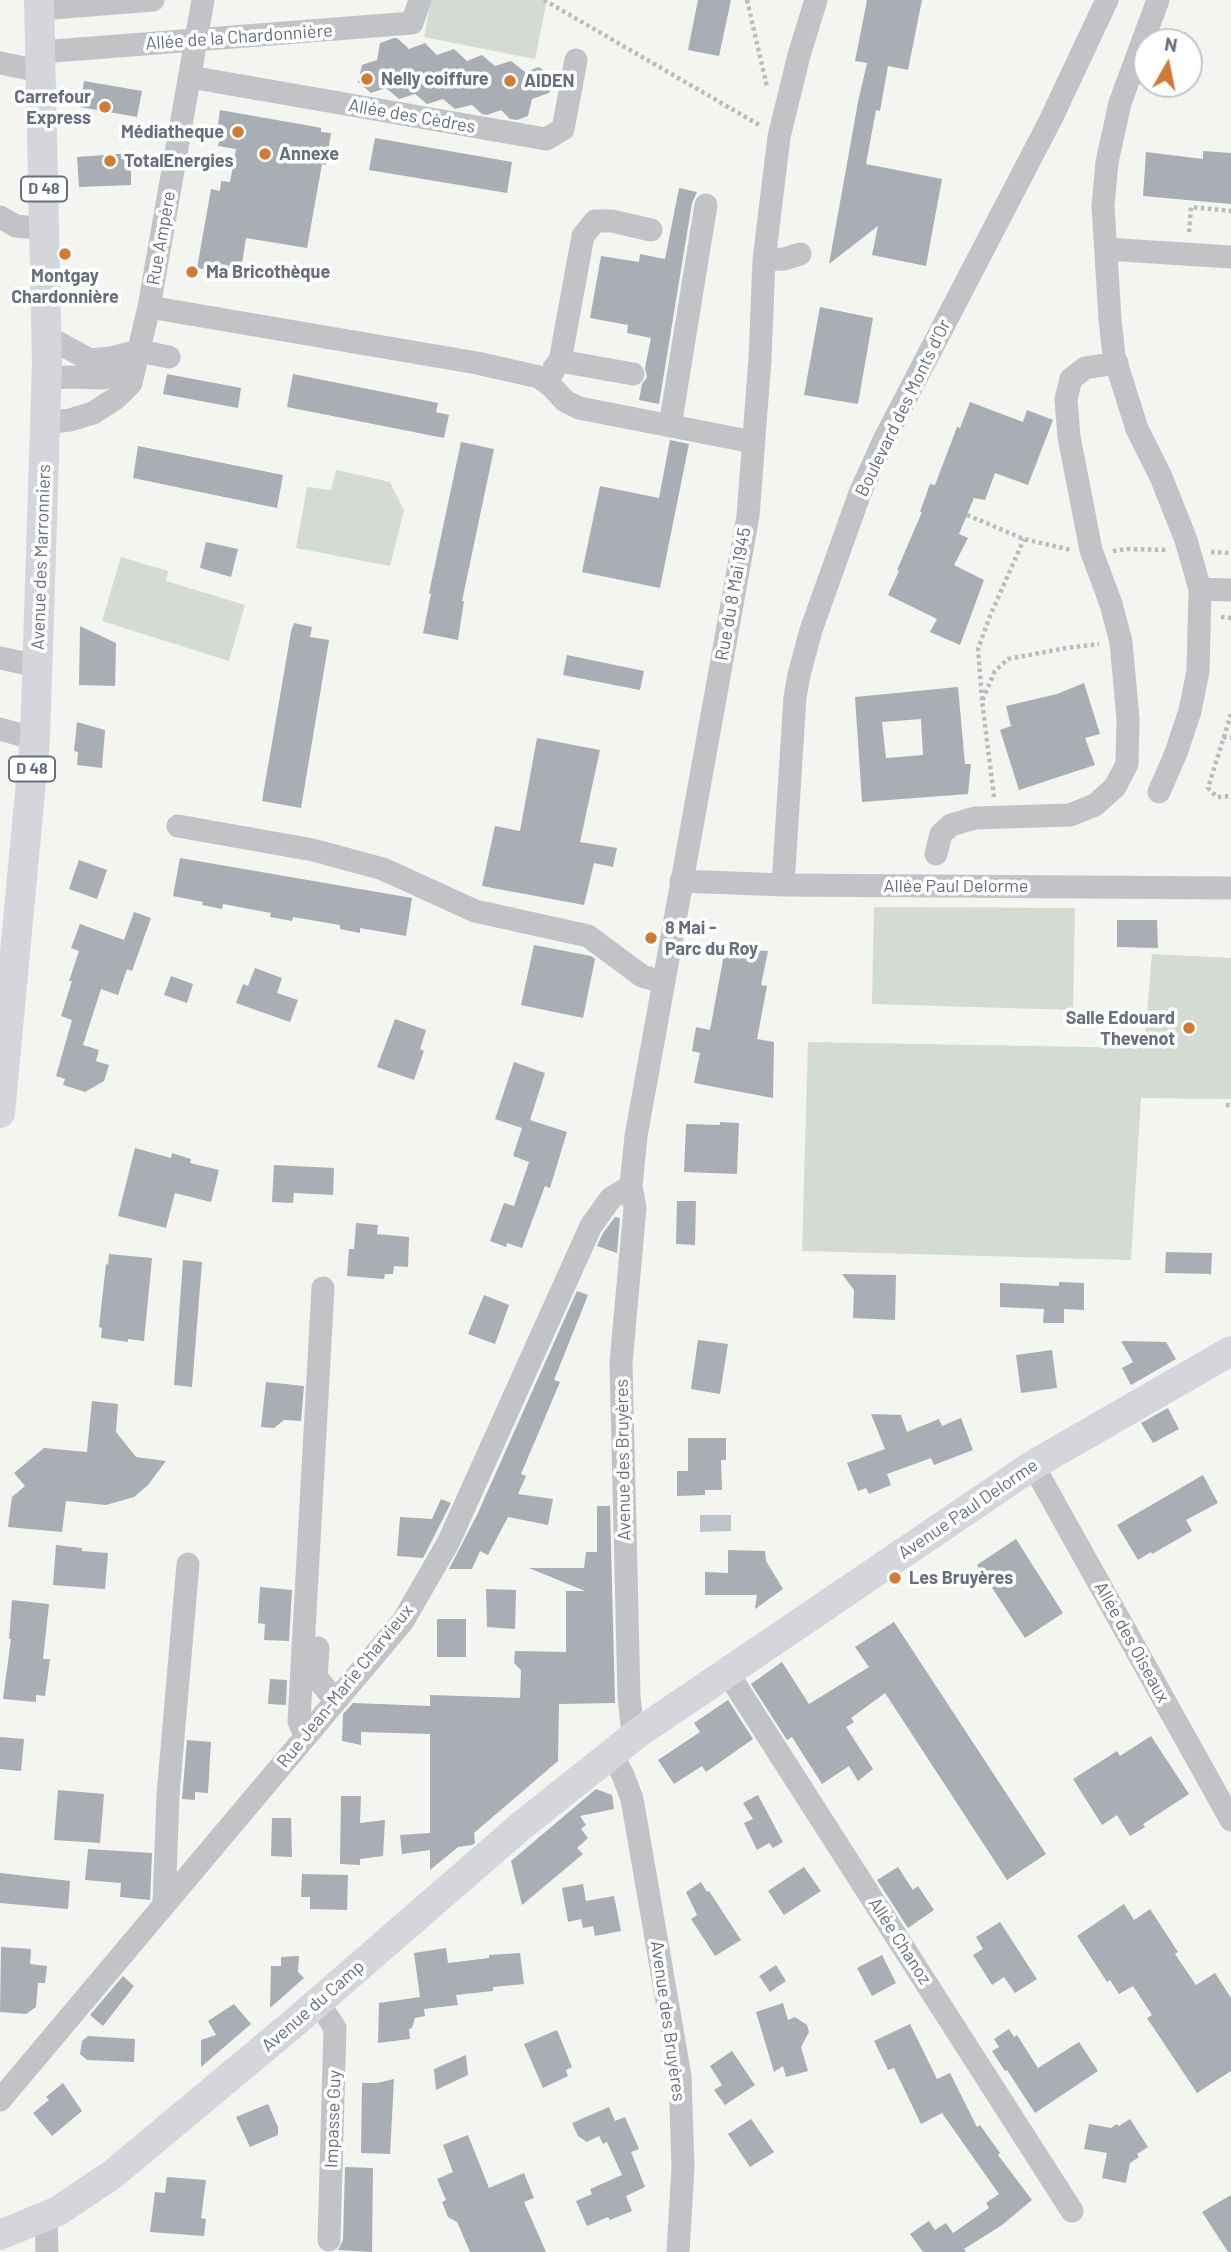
<!DOCTYPE html>
<html>
<head>
<meta charset="utf-8">
<style>
	body { margin:0 }
	#map { position:relative; width:1231px; height:2252px; overflow:hidden; background:#f4f4f1; font-family:Barlow,sans-serif }
	canvas { display:block }
	.north { position:absolute; left:1133px; top:28px; width:70px; height:70px; box-sizing:border-box; background:#fff; border:2px solid #c2c5cc; border-radius:50%; rotate:9deg; font-size:19px; font-weight:700; line-height:28px; text-align:center; color:#676f7f }
	.north::after { content:''; display:block; margin:auto; width:24px; height:32px; background:#d07b36; clip-path:polygon(50% 0,100% 100%,50% 72%,0 100%) }
</style>
</head>
<body>
<div id="map">
<canvas width="1231" height="2252"></canvas>
<div class="north">N</div>
</div>
<script>
const g = document.querySelector('canvas').getContext('2d');
g.lineJoin = 'round';
function fillPath(path, color) { g.fillStyle = color; g.fill(path, 'evenodd'); }
const shape = rows => new Path2D(rows.map(r => 'M' + r).join(''));
function strokePath(path, color, width, dash) { g.strokeStyle = color; g.lineWidth = width; g.lineCap = dash ? 'butt' : 'round'; g.setLineDash(dash || []); g.stroke(path); }
function drawText(font, color, halo, rows, align = 'center') {
  g.font = font + ' Barlow,sans-serif'; g.lineWidth = 7; g.setLineDash([]); g.textBaseline = 'middle'; g.strokeStyle = halo; g.fillStyle = color; for (const [text, x, y, turn = 0] of rows) {
    g.save(); g.translate(x, y); g.rotate((+turn || 0) * Math.PI / 180); g.textAlign = isNaN(turn) ? turn : align; if (halo) g.strokeText(text, 0, 0); g.fillText(text, 0, 0); g.restore();
  }
}
fillPath(shape([
	[431,0,547,0,535,59,424,37],
	[336,470,390,482,404,510,390,566,296,548,307,487,331,490],
	[121,557,168,571,166,581,245,605,229,661,102,621],
	[874,907,1075,908,1073,1010,872,1004],
	[1152,954,1231,958,1231,1099,1141,1098,1131,1260,802,1251,808,1042,1144,1048]
]), '#d4dbd3');
fillPath(shape([
	[700,1515,731,1515,731,1531,700,1532]
]), '#bcc3c9');
fillPath(shape([
	[698,0,731,0,719,56,688,50],
	[867,0,922,0,908,70,888,66,880,111,876,110,866,164,942,179,926,266,872,255,878,226,829,264,858,102,867,63,855,61],
	[394,38,397,38,409,49,425,43,437,55,454,49,467,61,482,55,495,66,511,61,525,72,539,67,553,78,549,93,532,99,528,116,517,120,510,119,501,110,487,115,482,114,472,105,455,109,443,99,427,104,415,94,399,99,386,88,371,93,358,82,362,65,377,60,380,43],
	[84,81,142,91,137,117,80,107],
	[220,110,311,126,321,128,321,132,331,133,326,165,322,164,307,248,246,238,240,276,197,268,211,189,220,191,221,181,230,182,236,149,218,146,221,133,217,132],
	[375,138,512,162,507,193,369,170],
	[1203,151,1231,153,1231,204,1143,196,1146,152,1203,159],
	[131,153,131,185,79,187,77,157],
	[679,188,697,192,692,203,659,404,639,400,642,384,647,377,645,368,651,338,627,333,628,325,590,318,601,256,639,262,640,254,665,259],
	[820,307,873,318,858,404,804,395],
	[167,374,241,388,238,408,163,394],
	[293,374,438,403,436,412,449,415,444,438,287,407],
	[970,402,1023,422,1027,410,1053,420,1028,485,995,473,985,500,974,498,959,534,968,538,954,565,984,580,960,645,930,632,937,619,888,595,899,571,897,570,922,512,920,512,930,484,935,485,957,427,960,428],
	[670,440,689,444,660,588,582,572,600,486,659,498],
	[461,442,494,449,462,601,464,601,458,640,423,633,431,594,429,593],
	[138,446,283,475,277,508,133,478],
	[206,542,238,549,231,577,200,568],
	[294,623,312,627,310,637,329,640,301,808,262,801,291,632],
	[80,626,116,643,115,686,79,685],
	[567,655,644,671,640,690,563,675],
	[1084,683,1100,734,1085,738,1095,765,1019,790,1000,730,1011,726,1006,706,1057,694],
	[958,687,965,764,971,764,968,794,862,802,855,697],
	[921,719,923,755,886,758,882,722],
	[77,722,105,730,102,768,77,765,78,752,74,751],
	[537,738,600,750,580,842,617,848,613,867,594,863,584,905,482,886,495,826,520,831],
	[180,858,412,898,406,936,360,928,360,933,340,929,340,925,293,917,292,921,270,917,271,913,223,904,222,909,202,905,203,902,173,896],
	[79,860,107,870,97,899,69,889],
	[134,912,151,918,132,971,127,969,118,995,101,989,83,1045,99,1050,96,1061,109,1065,104,1081,85,1092,63,1085,65,1079,56,1076,72,1020,61,1016,72,981,69,981,79,951,71,948,80,924,124,940],
	[1117,920,1157,920,1158,948,1117,947],
	[534,945,591,956,595,959,583,1018,521,1005],
	[725,949,768,951,761,985,767,986,757,1039,774,1042,773,1098,694,1083,700,1053,692,1051,696,1027,710,1030],
	[255,968,282,978,277,993,298,1000,290,1022,236,1003,243,984,248,986],
	[171,976,193,984,187,1003,164,995],
	[395,1019,426,1030,420,1049,424,1051,414,1080,377,1067],
	[514,1062,545,1073,530,1120,567,1132,550,1188,545,1186,522,1248,507,1243,506,1247,490,1241,504,1203,514,1206,529,1162,513,1156,522,1128,495,1119],
	[720,1122,739,1123,737,1174,684,1172,686,1124,720,1125],
	[135,1148,171,1158,172,1153,191,1159,190,1163,219,1170,211,1202,175,1193,166,1228,118,1216],
	[274,1165,334,1168,333,1195,294,1193,293,1203,272,1202],
	[677,1201,696,1201,695,1245,676,1244],
	[615,1217,620,1218,617,1253,597,1246,603,1233],
	[356,1223,378,1225,377,1234,409,1237,408,1267,394,1266,393,1274,385,1274,384,1279,347,1276,349,1249,354,1249],
	[1166,1252,1212,1253,1211,1274,1165,1273],
	[109,1254,152,1258,144,1341,128,1339,128,1342,101,1338,102,1328,99,1327,106,1264,108,1265],
	[183,1260,202,1262,192,1387,174,1385],
	[842,1274,896,1275,895,1320,853,1318,854,1290],
	[1059,1282,1084,1283,1084,1310,1064,1309,1064,1323,1043,1323,1044,1309,1000,1307,1000,1283,1059,1286],
	[577,1291,588,1295,554,1380,560,1382,521,1474,526,1476,518,1494,553,1499,548,1525,508,1517,488,1555,480,1551,472,1569,449,1569,477,1515],
	[484,1295,509,1305,495,1344,468,1334],
	[698,1340,728,1344,720,1394,691,1389],
	[1121,1341,1166,1342,1176,1359,1131,1385,1122,1368,1133,1362],
	[1052,1350,1057,1388,1021,1393,1016,1355],
	[266,1382,304,1386,301,1421,284,1420,274,1428,261,1427],
	[92,1401,118,1404,116,1432,136,1457,166,1461,148,1485,134,1497,106,1505,66,1501,62,1532,8,1527,12,1497,25,1486,14,1473,44,1448,87,1452],
	[1168,1408,1179,1429,1153,1443,1141,1423],
	[871,1414,901,1415,907,1432,939,1419,942,1426,961,1418,973,1450,934,1465,931,1458,887,1474,891,1485,869,1494,866,1488,858,1491,847,1463,885,1449],
	[688,1438,726,1438,726,1460,721,1460,722,1490,705,1490,705,1495,677,1496,677,1471,688,1471],
	[1203,1475,1218,1503,1186,1520,1192,1531,1152,1554,1151,1552,1138,1560,1117,1525],
	[441,1499,451,1503,423,1558,397,1556,400,1517,432,1519],
	[597,1506,610,1506,615,1703,559,1704,558,1761,474,1833,475,1843,472,1845,458,1847,430,1870,430,1850,402,1854,400,1835,430,1833,430,1734,361,1732,361,1745,342,1741,343,1714,353,1703,430,1706,430,1695,520,1698,521,1670,514,1663,515,1651,566,1652,566,1591,585,1591,529,1568,584,1568,586,1552,597,1552],
	[1016,1539,1063,1613,1025,1638,977,1565],
	[56,1545,82,1548,82,1551,108,1553,105,1589,53,1585],
	[728,1550,765,1551,766,1561,783,1589,755,1609,757,1595,705,1595,705,1572,728,1573],
	[260,1587,292,1590,289,1641,264,1640,265,1624,258,1623],
	[486,1589,516,1590,515,1629,487,1627],
	[12,1600,49,1604,43,1659,50,1659,45,1696,36,1695,36,1702,3,1699,11,1639,9,1639],
	[437,1619,466,1619,466,1657,437,1657],
	[894,1622,1046,1854,1007,1880,885,1693,851,1718,854,1722,846,1727,873,1769,858,1781,849,1766,822,1784,792,1737,787,1740,751,1684,782,1662,809,1704,869,1667,855,1647],
	[270,1679,287,1680,286,1705,268,1704],
	[728,1700,753,1739,706,1772,702,1766,674,1784,658,1760,700,1732,694,1723],
	[1151,1736,1189,1794,1143,1824,1145,1827,1130,1836,1117,1815,1102,1825,1073,1779,1117,1751,1120,1756],
	[0,1737,24,1739,21,1771,0,1769],
	[187,1740,211,1742,208,1793,195,1792,195,1800,182,1799],
	[596,1789,612,1795,614,1809,580,1816,586,1825,581,1829,588,1838,577,1848,583,1854,522,1905,511,1861],
	[58,1790,104,1794,100,1843,54,1840],
	[758,1795,783,1842,773,1848,769,1843,757,1850,744,1823,753,1819,743,1803],
	[341,1796,361,1796,360,1823,385,1820,383,1856,360,1859,360,1865,340,1864],
	[272,1818,291,1818,292,1857,271,1856],
	[88,1849,152,1853,150,1900,120,1897,121,1883,85,1880],
	[804,1867,821,1891,784,1915,768,1891],
	[898,1867,913,1890,918,1886,934,1910,908,1928,877,1880],
	[0,1873,70,1881,68,1909,0,1903],
	[302,1874,348,1875,347,1910,310,1909,310,1897,301,1897],
	[701,1882,707,1892,709,1891,741,1940,715,1956,691,1919,697,1915,686,1892],
	[583,1884,586,1901,614,1896,621,1931,595,1936,593,1926,583,1928,581,1919,568,1922,562,1888],
	[1124,1904,1134,1920,1150,1909,1178,1952,1175,1954,1196,1985,1215,1973,1231,1998,1231,2071,1197,2093,1147,2018,1152,2015,1133,1986,1119,1994,1110,1980,1107,1982,1077,1936],
	[1000,1922,1037,1979,1015,1993,1004,1977,992,1985,973,1955,983,1949,976,1937],
	[1,1947,31,1949,30,1964,47,1966,45,1983,38,1983,36,2007,26,2014,0,2012],
	[446,1948,448,1963,489,1958,489,1955,520,1953,524,1984,493,1987,493,1991,456,1995,458,2005,424,2009,425,2016,415,2018,412,2028,409,2029,410,2039,378,2043,379,2003,420,1997,414,1953],
	[882,1955,896,1983,872,1996,857,1968],
	[299,1956,298,1972,304,1978,270,2008,271,1966,281,1966,281,1957],
	[776,1965,786,1981,770,1992,759,1976],
	[123,1976,134,1986,103,2026,90,2015],
	[783,2003,788,2020,795,2017,807,2025,809,2032,801,2047,808,2071,786,2077,783,2066,774,2072,756,2012],
	[234,2004,251,2024,201,2067,201,2040,216,2035,208,2021],
	[910,2024,937,2079,950,2073,977,2127,980,2125,1000,2153,998,2155,1032,2200,1002,2225,964,2249,966,2252,923,2252,910,2234,929,2221,935,2230,946,2223,953,2233,989,2208,986,2203,999,2194,942,2113,921,2124,894,2068,888,2070,874,2041],
	[1009,2029,1014,2037,1017,2035,1038,2068,1079,2042,1098,2071,1035,2113,1007,2070,1005,2071,992,2051,999,2047,994,2039],
	[557,2030,572,2067,566,2070,568,2076,543,2088,524,2044],
	[88,2036,135,2039,134,2062,87,2060,80,2054,82,2041],
	[732,2051,755,2085,725,2105,714,2090,722,2085,710,2066],
	[466,2055,468,2075,436,2090,434,2069],
	[394,2079,390,2154,361,2153,362,2083,377,2083],
	[63,2083,82,2111,52,2136,33,2113,49,2100,46,2097],
	[268,2104,278,2127,278,2135,250,2147,236,2117],
	[609,2107,615,2121,625,2117,639,2149,631,2152,645,2187,626,2196,632,2211,610,2220,608,2217,587,2226,576,2201,592,2194,590,2189,622,2175,607,2142,603,2144,599,2136,587,2142,578,2136,572,2123],
	[751,2119,774,2152,750,2167,728,2134],
	[1130,2119,1148,2147,1137,2154,1139,2157,1130,2163,1126,2183,1102,2178,1107,2153,1084,2149,1089,2124,1111,2128,1117,2124,1119,2126],
	[468,2135,489,2188,524,2173,534,2198,524,2202,546,2252,470,2252,457,2222,448,2217,442,2202,446,2200,437,2179,453,2172,443,2145],
	[345,2167,373,2168,372,2252,338,2250,343,2240],
	[167,2177,206,2180,201,2218,206,2219,204,2236,150,2232,155,2192,165,2193],
	[1231,2195,1231,2252,1228,2252,1202,2212]
]), '#a9aeb4');
strokePath(shape([
	[544,0,761,126],
	[747,0,767,87],
	[1189,232,1191,207,1231,211],
	[967,515,1024,539,1071,550],
	[1113,551,1127,549,1167,550],
	[1211,552,1231,553],
	[1221,617,1231,618],
	[982,700,978,649,990,616,1024,539],
	[1231,714,1208,788,1217,797,1231,796],
	[1223,737,1231,738],
	[994,797,982,701,995,671,1008,659,1066,648,1099,644],
	[1226,1105,1231,1105]
]), '#babbbe', 4.5, [3.5, 3.5]);
strokePath(shape([
	[1158,0,1120,103,1107,162,1103,206,1110,319,1114,356,1137,429,1161,477,1186,540,1200,589,1198,671,1190,711,1176,753,1159,792],
	[40,9,153,0],
	[41,52,412,23,420,0],
	[0,63,40,71],
	[190,77,546,139,563,129,576,60],
	[0,217,16,226,45,229],
	[1106,249,1231,257],
	[764,260,784,259,800,254],
	[149,307,477,363,539,377,551,386,565,401,579,408,753,442],
	[46,336,90,360,111,358,139,351,169,357],
	[560,361,583,236,595,221,612,221,651,230],
	[553,372,554,368,560,361,633,374],
	[46,378,72,377,103,378,120,371,134,356],
	[45,423,70,420,93,413,116,398,131,383,149,307,203,0],
	[670,426,706,205],
	[1200,589,1231,590],
	[0,658,38,666],
	[0,729,35,739],
	[178,826,313,850,383,869,475,911,588,936,642,976,663,982],
	[936,854,941,834,951,825,975,818,1070,815,1095,805,1115,787,1127,764,1128,719,1121,642,1111,604,1091,550,1069,437,1066,399,1071,379,1085,368,1117,363],
	[681,881,783,885,1231,888],
	[783,885,795,697,799,675,811,630,860,493,885,438,1050,121,1107,0],
	[1033,1465,1231,1820],
	[318,1648,316,1677,335,1700],
	[727,1672,1072,2211],
	[638,1733,632,1725,629,1696,621,1363,635,1208,631,1186,636,1136,748,516,760,359,764,260,779,137,799,55,816,0],
	[305,1736,299,1721,323,1288],
	[611,1753,623,1775,632,1799,680,2076,683,2167,678,2252],
	[164,1904,168,1795,188,1564],
	[318,2002,335,2028,329,2240],
	[0,2100,403,1621,448,1543,591,1226,611,1198,631,1186],
	[46,2216,47,2252]
]), '#c1c3c6', 23);
strokePath(shape([
	[0,1113,35,739,47,363,39,0],
	[0,2235,58,2211,113,2174,294,2023,521,1826,638,1733,1033,1465,1231,1351]
]), '#d4d6db', 30);
for (const [x, y, r, color] of [
	[367,79,7,"#d07b36"],
	[510,81,7,"#d07b36"],
	[105,107,7,"#d07b36"],
	[238,132,7,"#d07b36"],
	[265,154,7,"#d07b36"],
	[110,161,7,"#d07b36"],
	[65,254,7,"#d07b36"],
	[192,272,7,"#d07b36"],
	[651,938,7,"#d07b36"],
	[1189,1028,7,"#d07b36"],
	[895,1578,7,"#d07b36"]
]) { const dot = new Path2D(); dot.arc(x, y, r, 0, 2 * Math.PI); g.fillStyle = color; g.fill(dot); strokePath(dot, '#fff', 2.5); }
for (const [x, y, w] of [
	[44,189,46],
	[32,769,46]
]) { const box = new Path2D(); box.roundRect(x - w / 2, y - 12.5, w, 25, 5); g.fillStyle = '#fff'; g.fill(box); strokePath(box, '#676f7f', 2); }
drawText('bold 16px', '#676f7f', null, [
	["D 48",44,189],
	["D 48",32,769]
]);
drawText('18px', '#676f7f', '#fff', [
	["Allée de la Chardonnière",239,37,-4],
	["Allée des Cèdres",412,116,10],
	["Rue Ampère",161,238,-80],
	["Boulevard des Monts d'Or",903,408,-64],
	["Avenue des Marronniers",41,557,-88],
	["Rue du 8 Mai 1945",733,594,-80],
	["Allée Paul Delorme",956,886],
	["Avenue des Bruyères",623,1460,-91],
	["Avenue Paul Delorme",968,1509,-34],
	["Allée des Oiseaux",1132,1642,61],
	["Rue Jean-Marie Charvieux",345,1686,-51],
	["Allée Chanoz",900,1941,57],
	["Avenue du Camp",313,2006,-41],
	["Avenue des Bruyères",668,2021,82],
	["Impasse Guy",333,2119,-88]
]);
drawText('bold 18px', '#676f7f', '#fff', [
	["Nelly coiffure",381,79],
	["AIDEN",524,81],
	["Carrefour",91,97,"right"],
	["Express",91,118,"right"],
	["Médiatheque",224,132,"right"],
	["Annexe",279,154],
	["TotalEnergies",124,161],
	["Ma Bricothèque",206,272],
	["Montgay",65,276,"center"],
	["Chardonnière",65,297,"center"],
	["8 Mai -",665,928],
	["Parc du Roy",665,949],
	["Salle Edouard",1175,1018,"right"],
	["Thevenot",1175,1039,"right"],
	["Les Bruyères",909,1578]
], 'left');
</script>
</body>
</html>
